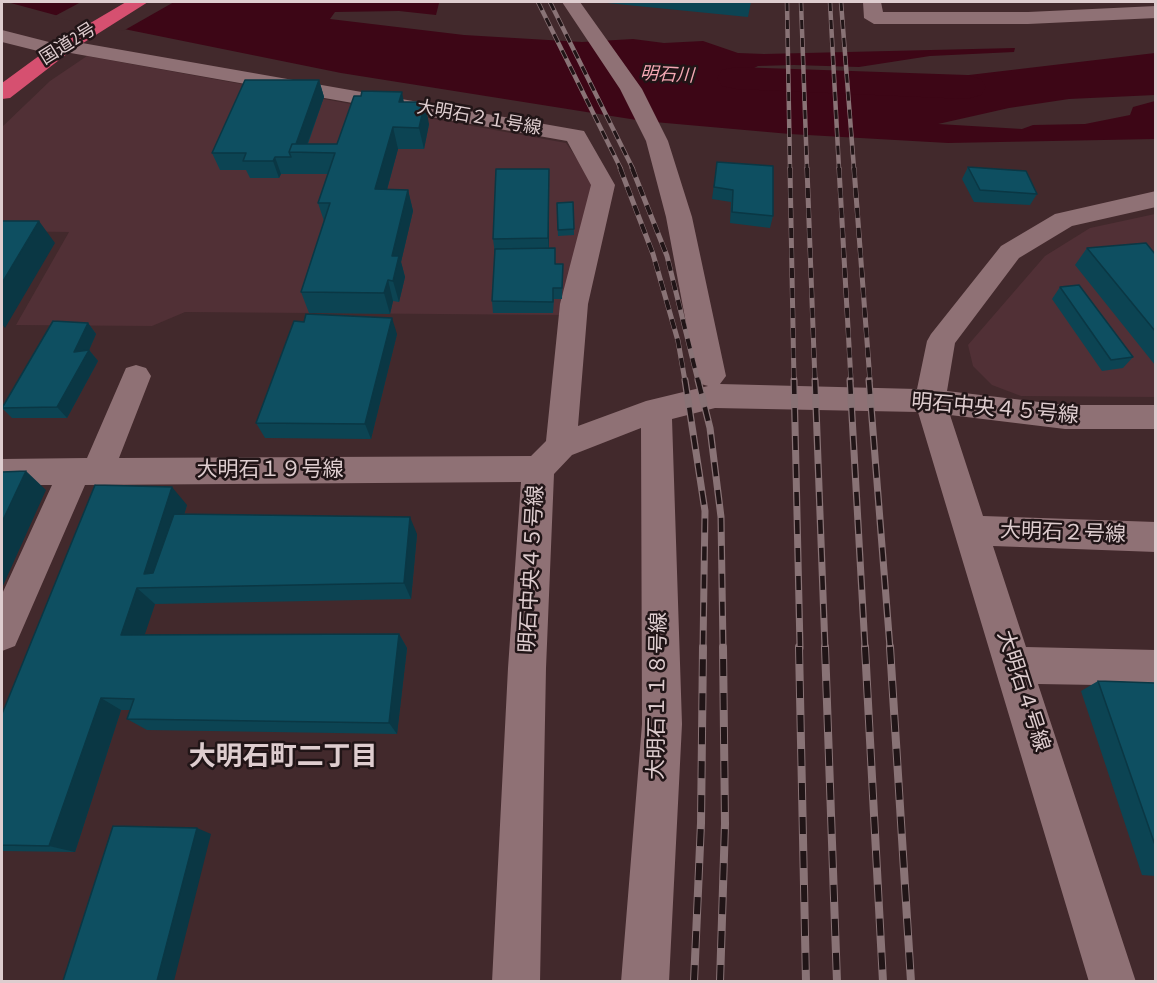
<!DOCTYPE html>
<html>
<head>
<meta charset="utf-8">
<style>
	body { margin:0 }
	#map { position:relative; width:1157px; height:983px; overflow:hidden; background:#42292c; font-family:"PT Sans Narrow",sans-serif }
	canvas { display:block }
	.frame { position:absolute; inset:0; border:3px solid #decdcf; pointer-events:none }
</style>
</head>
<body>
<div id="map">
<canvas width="1157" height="983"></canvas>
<div class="frame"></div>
</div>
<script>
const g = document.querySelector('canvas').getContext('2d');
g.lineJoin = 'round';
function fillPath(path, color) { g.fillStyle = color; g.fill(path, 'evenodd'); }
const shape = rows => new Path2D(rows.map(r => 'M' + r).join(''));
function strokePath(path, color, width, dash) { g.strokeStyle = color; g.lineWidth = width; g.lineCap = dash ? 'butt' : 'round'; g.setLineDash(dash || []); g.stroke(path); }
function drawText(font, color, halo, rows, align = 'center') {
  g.font = font + ' "PT Sans Narrow","Noto Sans JP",sans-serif'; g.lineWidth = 5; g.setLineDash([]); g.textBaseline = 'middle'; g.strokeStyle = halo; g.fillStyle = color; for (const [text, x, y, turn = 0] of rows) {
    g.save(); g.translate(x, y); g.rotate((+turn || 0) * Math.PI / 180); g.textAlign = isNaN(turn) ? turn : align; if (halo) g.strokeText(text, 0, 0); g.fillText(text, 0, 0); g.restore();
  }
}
fillPath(shape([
	[87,56,566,143,597,187,563,315,185,312,152,326,16,325,69,232,2,231,2,127,50,81],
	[1155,214,1155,397,1021,396,992,385,973,366,968,345,1045,256,1090,228]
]), '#513036');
fillPath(shape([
	[7,2,431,2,439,3,436,15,399,11,335,12,330,19,464,35,582,42,633,39,664,43,703,41,738,53,764,54,1015,48,1014,52,930,56,859,67,794,65,758,66,748,71,774,79,876,86,1155,53,1155,95,1069,99,1009,108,938,124,1022,129,1033,125,1085,124,1130,115,1133,107,1155,101,1155,139,948,143,790,134,643,121,341,73,55,15]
]), '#3d0616');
fillPath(shape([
	[81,2,174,2,123,31,53,17]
]), '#42292c');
fillPath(shape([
	[736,67,967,75,981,79,986,87,981,95,967,99,736,89,722,86,717,78,722,70,736,67]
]), '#3d0616');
fillPath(shape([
	[562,2,580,2,642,89,668,141,692,217,726,376,720,384,917,389,927,341,931,334,1001,246,1055,214,1156,191,1156,207,1072,226,1019,258,955,343,947,391,1065,405,1156,405,1156,429,1065,429,950,415,983,516,1156,522,1156,552,993,546,1026,647,1156,650,1156,686,1038,684,1136,982,1089,982,918,412,715,408,672,419,682,724,669,982,621,982,642,724,641,428,572,455,554,474,546,668,540,982,492,982,508,668,521,482,85,485,15,646,2,651,2,594,52,485,2,485,2,459,87,458,126,368,136,365,146,368,151,376,119,458,531,456,546,441,560,304,591,185,567,141,65,52,58,50,55,46,58,42,65,40,584,131,615,185,588,304,578,426,646,401,708,386,701,384,696,376,666,217,646,141,620,89,562,2],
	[863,2,881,2,883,12,1028,12,1156,6,1156,18,1028,24,874,24,864,18,863,2],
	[2,30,49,42,52,46,49,50,42,52,2,42,2,30]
]), '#8f7175');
fillPath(shape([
	[126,2,148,2,72,50,10,98,2,99,2,83,58,42,126,2]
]), '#d65070');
const railFar3 = shape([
	[538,2,621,169],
	[550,2,633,169],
	[787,2,790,169],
	[801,2,807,169],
	[830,2,839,169],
	[841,2,854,169]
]);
const railFar2 = shape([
	[620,168,653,254,678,341,685,381],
	[632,168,667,256,698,381],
	[790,168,794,381],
	[807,168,815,381],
	[839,168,851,381],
	[854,168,870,381]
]);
const railFar1 = shape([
	[685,380,705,511,703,648],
	[698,380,710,428,721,517,723,648],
	[794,380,800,648],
	[815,380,825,648],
	[850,380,865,648],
	[869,380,890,648]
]);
const rail = shape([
	[799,647,806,982],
	[825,647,837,982],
	[865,647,883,982],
	[890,647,911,982],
	[694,982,701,823,703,647],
	[720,982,725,824,723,647]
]);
strokePath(railFar3, '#897376', 4.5);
strokePath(railFar2, '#897376', 5);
strokePath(railFar1, '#897376', 7);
strokePath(rail, '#897376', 8);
strokePath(railFar3, '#211517', 3, [9]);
strokePath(railFar2, '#211517', 4, [10]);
strokePath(railFar1, '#211517', 4.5, [14]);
strokePath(rail, '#211517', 6, [17]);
fillPath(shape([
	[597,2,751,2,748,17],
	[319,80,324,97,308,144,337,144,404,102,429,124,424,149,398,149,387,190,408,190,413,211,401,262,405,277,399,302,393,301,390,314,309,313,301,292,324,221,318,203,328,174,281,174,279,178,250,178,246,170,220,170,212,153],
	[717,162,773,216,770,228,730,223,731,202,712,199],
	[968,167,1037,194,1030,205,974,202,962,179],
	[549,169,549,248,556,264,563,264,562,299,554,299,553,313,493,313,492,301,495,254,493,239],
	[573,202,574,235,558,236,557,203],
	[1087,248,1155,254,1155,365,1075,265],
	[1060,287,1133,357,1123,368,1102,371,1052,299],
	[304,322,397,334,371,439,265,438,256,423],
	[88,323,96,334,89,350,98,361,67,418,12,418,2,408],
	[187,505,184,515,417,534,411,599,155,604,144,635,399,634,407,648,397,734,147,730,127,719,130,710,121,710,75,852,2,851,2,714],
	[1098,681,1155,683,1155,876,1142,875,1081,691]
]), '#0c4453');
fillPath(shape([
	[319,80,324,97,304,153,292,152],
	[402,92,406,113,399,102],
	[425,102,429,124,424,149,419,128],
	[393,127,398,149,381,211,375,189],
	[275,157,281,174,279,178,273,161],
	[549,169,549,255,548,238],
	[408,190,413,211,401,262,405,277,399,302,393,281,392,256],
	[39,221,55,243,5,328,2,324,2,283],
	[388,280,393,301,390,314,384,293],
	[392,318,397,334,371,439,365,424],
	[88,323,96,334,89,350,98,361,67,418,57,407,74,352],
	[26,471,46,490,2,588,2,522],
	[172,487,187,505,161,588,144,574],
	[410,517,417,534,411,599,404,583],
	[137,588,155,604,140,649,121,635],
	[399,634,407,648,397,734,389,723],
	[101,698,121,710,75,852,49,846],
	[197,828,211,834,174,981,157,981]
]), '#0a3744');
const building = shape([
	[245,80,319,80,296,144,292,144,289,152,291,157,275,157,273,161,243,161,246,153,212,153,245,80],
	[362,91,402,92,399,102,425,102,419,128,393,127,375,189,408,190,392,256,399,256,393,281,388,280,384,293,301,292,330,203,318,203,335,153,289,152,292,144,337,144,354,96,361,96,362,91],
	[717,162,773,166,773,216,732,212,733,190,714,187,717,162],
	[968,167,1026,171,1037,194,980,190,968,167],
	[496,169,549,169,548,238,493,239,496,169],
	[573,202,574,229,558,230,557,203,573,202],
	[2,221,39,221,2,283,2,221],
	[1146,243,1155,254,1155,331,1087,248,1146,243],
	[555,248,555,264,563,264,562,288,553,288,553,302,492,301,495,249,555,248],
	[1079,285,1133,357,1111,360,1060,287,1079,285],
	[306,314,392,318,365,424,256,423,294,321,304,322,306,314],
	[53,321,88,323,74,352,89,350,57,407,2,408,53,321],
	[26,471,2,522,2,472,26,471],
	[95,485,172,487,144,574,153,573,174,514,410,517,404,583,137,588,121,635,399,634,389,723,127,719,134,699,101,698,49,846,2,845,2,714,95,485],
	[1098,681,1155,683,1155,845,1098,681],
	[113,826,197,828,157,981,63,981,113,826]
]);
fillPath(building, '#0e4f61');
strokePath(building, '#0a3744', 1.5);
drawText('18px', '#decdcf', '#211517', [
	["国道2号",68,44,-32],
	["大明石２１号線",479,118,10]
]);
drawText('italic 18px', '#f4a8b4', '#211517', [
	["明石川",667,75,3]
]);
drawText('21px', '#decdcf', '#211517', [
	["明石中央４５号線",995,409,5],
	["大明石１９号線",270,470],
	["大明石２号線",1063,533,2],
	["明石中央４５号線",532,569,-87],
	["大明石４号線",1023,691,72],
	["大明石１１８号線",658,696,-89]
]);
drawText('bold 27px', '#decdcf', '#211517', [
	["大明石町二丁目",283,757]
]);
</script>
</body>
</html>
